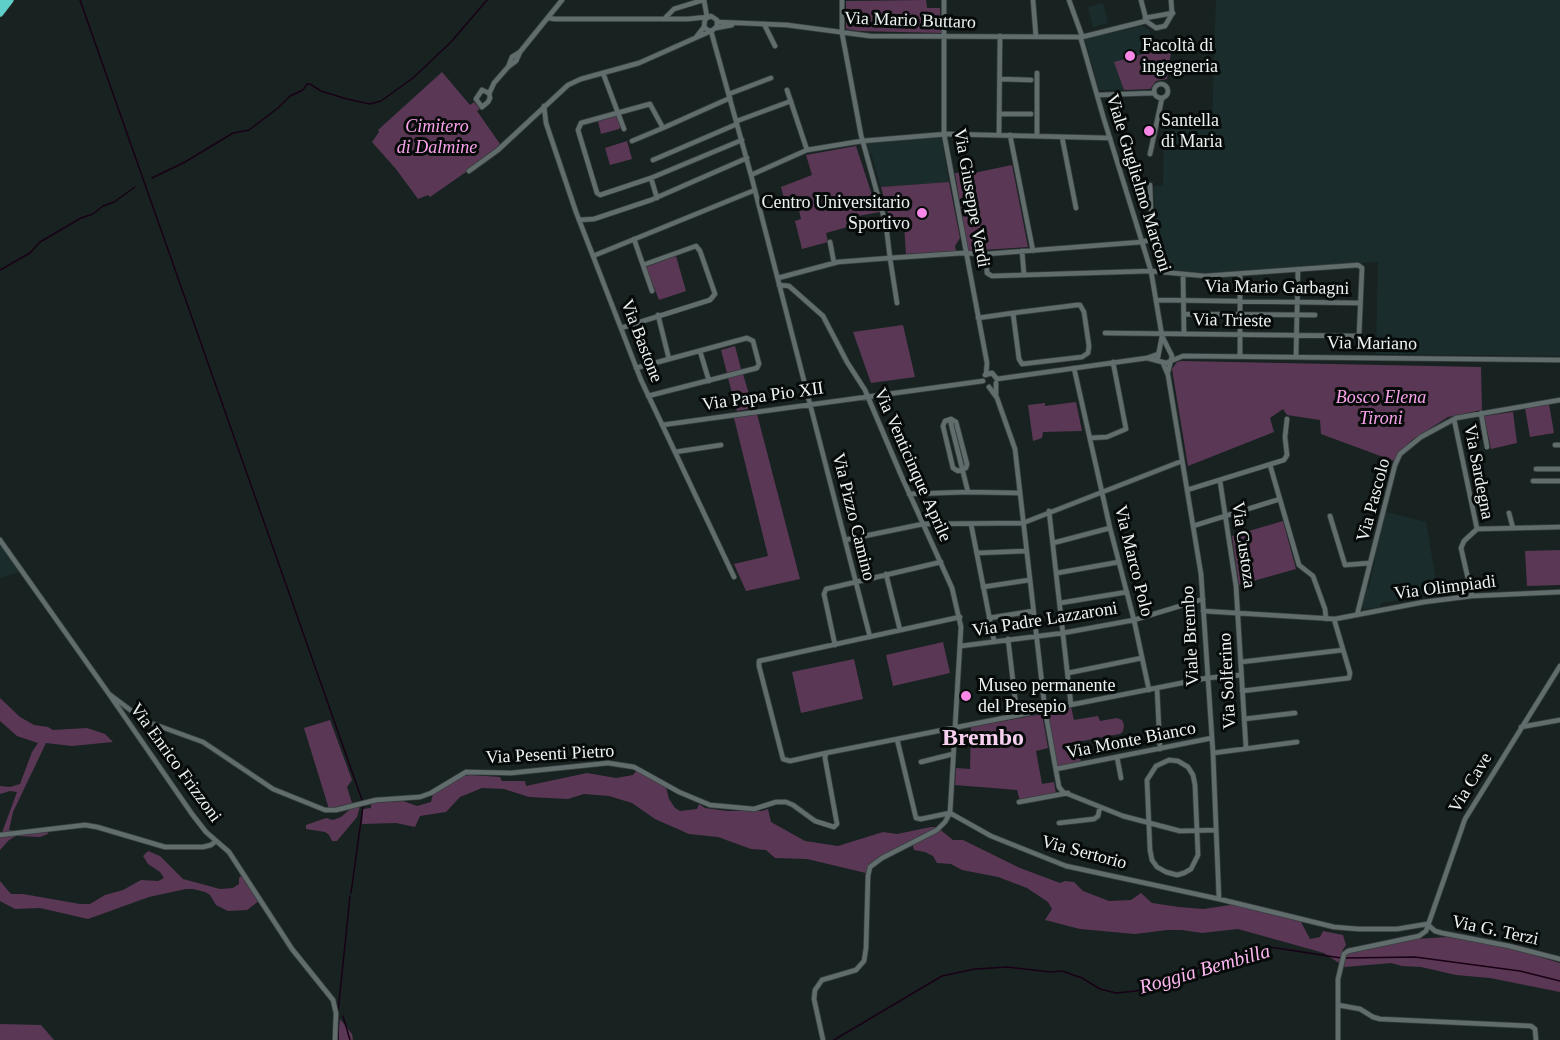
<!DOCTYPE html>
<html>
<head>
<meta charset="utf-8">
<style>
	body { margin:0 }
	canvas { display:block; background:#182221 }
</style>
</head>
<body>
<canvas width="1560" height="1040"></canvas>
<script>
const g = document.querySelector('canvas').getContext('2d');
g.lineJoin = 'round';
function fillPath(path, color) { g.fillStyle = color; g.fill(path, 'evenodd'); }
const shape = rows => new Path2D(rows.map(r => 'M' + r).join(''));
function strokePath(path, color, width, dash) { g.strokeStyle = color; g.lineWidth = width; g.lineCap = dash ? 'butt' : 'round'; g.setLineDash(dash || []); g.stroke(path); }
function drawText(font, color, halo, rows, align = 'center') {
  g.font = font + ' Georgia,serif'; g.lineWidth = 6; g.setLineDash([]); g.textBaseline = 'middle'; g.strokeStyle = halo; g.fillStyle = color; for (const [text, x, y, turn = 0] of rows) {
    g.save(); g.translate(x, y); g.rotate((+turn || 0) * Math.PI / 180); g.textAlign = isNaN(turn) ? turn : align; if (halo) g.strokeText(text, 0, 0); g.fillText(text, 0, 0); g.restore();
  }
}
fillPath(shape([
	[1216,0,1560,0,1560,356,1376,354,1378,262,1213,274,1159,268,1157,265,1154,186,1163,186,1164,130,1212,130],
	[1103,3,1108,23,1093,27,1088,7],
	[1142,26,1149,30,1154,48,1172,46,1167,79,1156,81,1150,89,1099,90,1085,39],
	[941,136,949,182,881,187,871,153,868,154,867,142],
	[1385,512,1426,522,1438,593,1381,603,1380,607,1363,609,1362,605,1365,589,1369,588,1375,559,1373,557],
	[0,544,19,572,0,578]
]), '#1a2d2c');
fillPath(shape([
	[926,0,927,8,940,8,941,33,858,31,846,29,846,1],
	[1172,46,1167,79,1156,81,1150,89,1124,90,1114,62],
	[442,72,470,105,474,102,480,109,477,111,500,144,492,154,430,197,428,195,418,199,396,169,372,142,379,132,378,130],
	[617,116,621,126,619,129,601,134,598,121],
	[627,141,632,159,610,165,605,148],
	[856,146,873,198,876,199,880,212,858,216,858,224,826,233,828,242,802,249,795,221,801,219,798,206,786,206,781,187,812,175,806,155],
	[1012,165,1028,247,968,251,955,173,969,171,969,174],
	[949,182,960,238,955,246,956,251,906,254,904,225,892,227,881,187],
	[676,256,686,291,659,300,646,267],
	[903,325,915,377,871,383,853,332],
	[735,346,741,369,727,373,721,350],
	[1181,361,1481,367,1482,410,1448,417,1412,440,1394,461,1321,434,1320,420,1287,415,1283,409,1270,418,1274,432,1188,466,1172,369,1177,362],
	[743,374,753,408,737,411,728,378],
	[1076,402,1082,431,1043,432,1042,438,1033,441,1028,405,1045,403,1045,406],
	[1549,404,1554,433,1530,437,1525,408],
	[1513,412,1517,443,1491,449,1484,416],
	[757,414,800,579,746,591,734,564,768,556,734,418],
	[1283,521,1296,569,1239,585,1232,536],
	[1560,550,1560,585,1527,586,1525,551],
	[943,642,950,673,893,686,886,655],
	[854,659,863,699,801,713,792,672],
	[0,698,20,717,34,725,48,727,53,730,87,728,105,734,113,742,72,746,46,743,13,812,9,830,15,831,46,827,48,834,40,837,16,836,9,840,0,850,0,838,17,792,10,791,0,794,0,786,10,787,20,784,32,752,38,743,17,736,0,721],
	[1071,707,1074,720,1098,716,1100,721,1117,718,1122,720,1124,725,1123,731,1120,734,1077,742,1081,762,1058,767,1047,712],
	[1042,714,1048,748,1036,751,1042,784,1054,782,1056,794,1020,801,1017,790,955,785,956,768,970,769,971,727],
	[330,720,352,780,347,787,352,803,329,809,304,728],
	[637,770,666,787,669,799,675,808,680,811,697,809,699,804,705,808,727,811,762,811,768,809,771,822,805,841,838,846,883,832,897,834,931,827,937,827,953,840,963,840,1020,868,1060,883,1065,881,1074,882,1083,891,1109,901,1131,900,1141,893,1152,903,1179,907,1204,909,1230,905,1248,907,1301,922,1310,939,1320,937,1323,931,1343,935,1346,945,1342,951,1359,951,1416,939,1447,937,1510,948,1560,963,1560,992,1490,978,1456,975,1421,967,1402,966,1391,963,1345,967,1324,953,1238,929,1202,933,1182,930,1167,930,1135,934,1080,929,1045,920,1052,909,1048,902,1027,888,998,877,962,870,951,864,937,863,933,856,925,852,914,850,912,842,884,854,874,862,866,873,807,859,775,858,766,850,751,849,718,837,689,834,655,819,632,803,609,796,584,794,568,799,529,797,504,789,482,788,460,797,446,812,420,816,415,827,396,823,362,824,363,809,371,808,371,803,403,801,417,806,431,802,433,794,463,776,471,775,500,777,502,781,525,781,526,786,587,773,616,778,633,775],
	[360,806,357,817,337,841,332,841,329,835,325,832,306,829,306,825,326,818,333,820,341,817,350,809],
	[148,851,160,856,183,879,220,889,233,888,239,884,239,878,243,874,259,901,247,910,228,911,216,905,210,895,205,892,193,889,186,889,149,897,88,919,40,908,15,909,0,901,0,881,11,894,23,894,80,904,90,904,105,895,123,890,141,880,158,881,164,878,160,872,148,864,143,856],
	[340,1019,352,1034,353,1040,338,1040],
	[0,1024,41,1025,54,1040,0,1040]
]), '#5a3754');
strokePath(shape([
	[80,0,362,800],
	[152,178,185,162,233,133,249,130,278,108,290,96,303,90,307,84,310,84,321,91,347,99,370,104,381,101,413,78,451,42,487,0],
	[0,270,30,253,40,242,81,218,93,214,103,206,114,202,135,187],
	[351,893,363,806],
	[1346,958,1415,957,1520,971,1560,981],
	[338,1012,350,896],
	[343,1016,350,1040],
	[338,1022,338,1040],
	[834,1040,942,976,975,969,1007,967,1051,972,1062,971,1082,978,1100,989,1116,993,1136,991,1195,969,1270,947,1341,958]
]), '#180015', 1.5);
const minor = shape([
	[842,0,842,33,861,135,886,225,890,258,963,253,986,254,987,273,992,276,1151,271,1205,276,1358,265,1362,268,1359,336,1105,333],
	[944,0,944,134,987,363,986,375],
	[1033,0,1036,37],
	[1069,0,1082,36,1081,39,1103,116,1151,271,1162,336,1172,356,1168,372],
	[1141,0,1146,19],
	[548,18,555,19,688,19,707,17,704,0],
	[1145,18,1173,13],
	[664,19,674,9,703,0],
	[1146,21,1156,28,1165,26,1172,14,1171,0],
	[718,22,787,25,870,36,1078,37],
	[764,24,775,46],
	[716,28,732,25],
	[697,36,704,27,705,19,711,16,717,20,717,26,713,30,709,31,704,27],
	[1082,37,1146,21],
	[508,67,512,57,520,52],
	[603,73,624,129],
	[1000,79,1031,80],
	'1154 91a7 7 0 1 1 14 0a7 7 0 1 1-14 0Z',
	[482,90,489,93,490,98,488,102,482,107,476,99,482,90],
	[787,90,807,150],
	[489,94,494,83,508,67,516,61,520,52,562,0],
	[729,94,771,78],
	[1098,95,1153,93],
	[730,98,663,128,650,104,581,123,578,130,597,193,600,195,651,178,742,140],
	[544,106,546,123,576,212,641,380,734,577],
	[999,114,1031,114],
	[737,121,791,101],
	[999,135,1000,36],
	[1010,135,1033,251],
	[1037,136,1037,73],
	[1062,137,1076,208],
	[632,141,663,128],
	[1150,154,1162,98],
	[653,160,737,124],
	[469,171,498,150,568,85,581,79,639,63,711,31,751,175,870,637],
	[751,175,807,150,862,141,947,134,1110,138],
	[651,178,657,198],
	[579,220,594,219,651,200,747,158],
	[634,239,652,291],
	[830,242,834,263],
	[1022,251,1024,275],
	[986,254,1142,242,1150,240,1152,235,1150,185],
	[593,256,755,190],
	[1183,274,1184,334],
	[778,278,838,262,890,258,897,303],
	[779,285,789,286,823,316,847,362,865,390,901,475,952,588,961,627,950,813,945,822,937,830,882,858,870,867,868,876,866,948,864,961,856,970,822,980,815,990,814,999,823,1040],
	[1157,300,1360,303],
	[1184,314,1315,315],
	[658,315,669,359],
	[978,318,1013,313,1077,305,1080,305,1084,312,1089,346,1088,353,1082,357,1022,364,1019,359,1013,313],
	[621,328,710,300,715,294,700,251,696,246,643,265],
	[700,351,709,381],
	[1240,356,1240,274],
	[1158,357,1162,336],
	[1296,357,1298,269],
	[1147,358,1166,363,1183,356,1560,360],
	[1163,363,1168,375,1201,574,1213,753,1219,899],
	[636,368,747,338,753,341,759,364,757,368,648,396],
	[1074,368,1110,528,1134,620,1149,690],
	[985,375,992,373,997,379],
	[997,379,1147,358,1158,354],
	[996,383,996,395],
	[989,387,997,398,1015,449,1045,710,1059,787,1063,792,1123,816,1180,831,1216,830],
	[1481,413,1487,447],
	[951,419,956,422,967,464,966,468,958,471,953,468,943,426,945,421,951,419],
	[1454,419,1477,529,1464,541,1461,548,1472,596],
	[950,420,968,492],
	[662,425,983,381],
	[1090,438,1107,437,1126,429,1113,362],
	[1555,445,1560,445],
	[675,452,721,445],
	[1270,465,1299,565,1313,576,1325,609,1326,619],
	[1536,469,1560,469],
	[1220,481,1236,586,1246,748],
	[1533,481,1560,481],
	[1187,490,1284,460,1287,455,1285,437,1287,419],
	[909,494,968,492,1020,493],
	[1049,511,1071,705],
	[1509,513,1513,528],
	[1330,516,1345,565,1370,563],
	[971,524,994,641],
	[1193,526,1280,499],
	[1477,529,1560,527],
	[0,540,109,694,192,814,206,832,229,852,292,949,333,1000,336,1013,335,1040],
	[845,540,923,524,1023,523,1182,461],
	[1053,543,1110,528],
	[977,553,1026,551],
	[1057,573,1119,562],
	[886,574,900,630],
	[983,587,1029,580],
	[1060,603,1127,592],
	[1203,611,1335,619,1424,602,1472,596,1560,592],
	[1357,615,1395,465,1400,454,1421,437,1456,418,1560,400],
	[989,618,1033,611],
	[1008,639,1017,715],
	[835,645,824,594,826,589,941,562],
	[961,646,1063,633,1134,620,1203,599],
	[1241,662,1343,650],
	[1068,673,1142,658],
	[1157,688,1160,749],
	[1242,691,1349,678,1350,673,1334,619],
	[109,694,145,721,203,742,273,789,325,810,336,810,376,800,420,797,431,793,466,772,511,773,608,763,634,767,679,792,710,805,754,809,776,802,786,802,793,805,815,821,834,827,837,824,825,758,826,753,1207,678,1241,675],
	[1244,719,1295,713],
	[1521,727,1560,720],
	[897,739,916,818,921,819,950,813],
	[826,753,790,761,783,759,759,666,759,661,960,617],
	[1213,753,1297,742],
	[1117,757,1121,778],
	[1169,760,1178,761,1188,767,1193,775,1195,785,1198,855,1191,869,1184,873,1177,875,1166,872,1157,867,1152,860,1150,850,1147,780,1156,766,1169,760],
	[921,762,953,754],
	[1056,769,1212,738],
	[1019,802,1068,793],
	[950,813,991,836,1066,866,1219,899,1334,927,1358,929,1397,929,1427,924],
	[1059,823,1094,819,1098,816,1100,807],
	[0,835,85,825,97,827,165,847,203,847,211,845,216,841],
	[1427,924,1435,931,1442,933,1509,946,1560,959],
	[1338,1005,1360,1009,1373,1017,1380,1019,1531,1026,1535,1029,1536,1040],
	[1338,1040,1338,979,1344,954,1348,951,1419,936,1426,931,1465,819,1560,666]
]);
const highway = shape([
	[0,3,3,0],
	[0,13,10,0]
]);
strokePath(minor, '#373f3e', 6);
strokePath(highway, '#373f3e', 8);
strokePath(minor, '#616d6c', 4.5);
strokePath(highway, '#5fd0c9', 7);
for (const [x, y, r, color] of [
	[1130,56,6,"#f987e8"],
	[1149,131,6,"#f987e8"],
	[922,213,6,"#f987e8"],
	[966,696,6,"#f987e8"]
]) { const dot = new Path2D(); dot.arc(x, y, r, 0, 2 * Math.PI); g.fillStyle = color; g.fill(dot); strokePath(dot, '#060b0a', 2); }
drawText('18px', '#edf4f3', '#060b0a', [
	["Via Mario Buttaro",910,21,2],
	["Viale Guglielmo Marconi",1138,183,73],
	["Via Giuseppe Verdi",971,198,80],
	["Via Mario Garbagni",1277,288,1],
	["Via Trieste",1232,321,1],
	["Via Bastone",641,341,69],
	["Via Mariano",1372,344,1],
	["Via Papa Pio XII",763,397,-8],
	["Via Venticinque Aprile",912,465,66],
	["Via Sardegna",1478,472,79],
	["Via Pascolo",1374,500,-75],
	["Via Pizzo Camino",853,517,76],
	["Via Custoza",1243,545,82],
	["Via Marco Polo",1133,561,76],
	["Via Olimpiadi",1445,588,-7],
	["Via Padre Lazzaroni",1045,620,-9],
	["Viale Brembo",1191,636,-93],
	["Via Solferino",1228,681,-93],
	["Via Monte Bianco",1131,741,-11],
	["Via Pesenti Pietro",550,755,-3],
	["Via Enrico Frizzoni",175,763,54],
	["Via Cave",1471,783,-59],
	["Via Sertorio",1084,853,15],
	["Via G. Terzi",1495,931,12]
]);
drawText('18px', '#edf4f3', '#060b0a', [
	["Facoltà di",1142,46],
	["ingegneria",1142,67],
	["Santella",1161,121],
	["di Maria",1161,142],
	["Centro Universitario",910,203,"right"],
	["Sportivo",910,224,"right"],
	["Museo permanente",978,686],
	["del Presepio",978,707]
], 'left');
drawText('italic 18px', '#faa2eb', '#060b0a', [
	["Cimitero",437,127],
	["di Dalmine",437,148],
	["Bosco Elena",1381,398],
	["Tironi",1381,419]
]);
drawText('italic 20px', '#feb7f1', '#060b0a', [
	["Roggia Bembilla",1205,970,-16]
]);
drawText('bold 24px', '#f7d0ef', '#060b0a', [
	["Brembo",983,739]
]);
</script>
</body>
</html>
